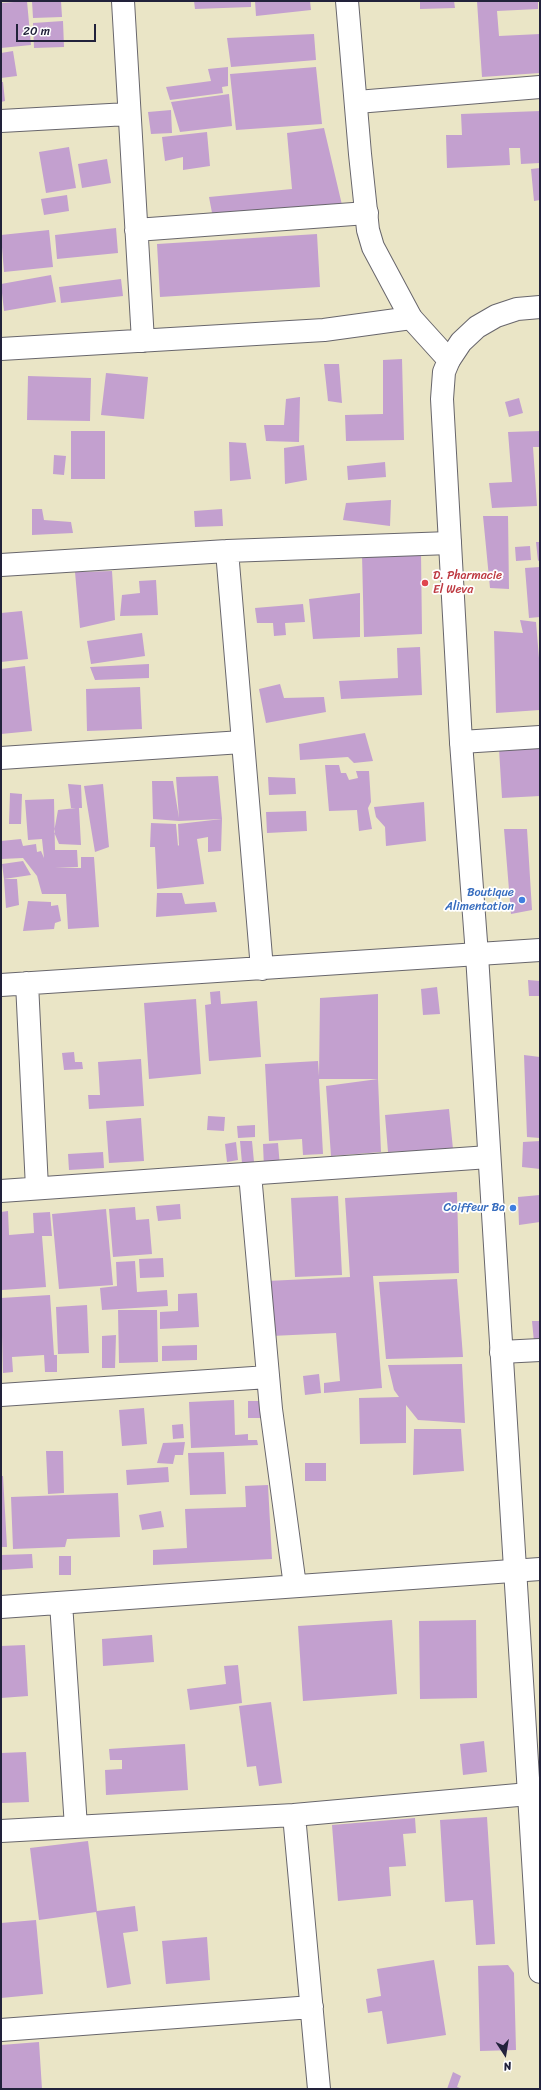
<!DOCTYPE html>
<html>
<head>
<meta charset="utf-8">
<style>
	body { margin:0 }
	#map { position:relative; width:541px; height:2090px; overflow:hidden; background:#eae5c6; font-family:Sriracha,sans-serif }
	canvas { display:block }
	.frame { position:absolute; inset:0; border:2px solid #22223b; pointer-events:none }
	.north { position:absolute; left:485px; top:2034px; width:40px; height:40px; -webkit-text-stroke:3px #fff; paint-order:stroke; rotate:168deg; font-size:11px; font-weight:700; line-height:16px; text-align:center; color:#22223b }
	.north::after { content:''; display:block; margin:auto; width:14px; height:18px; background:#22223b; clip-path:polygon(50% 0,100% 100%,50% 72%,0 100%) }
	.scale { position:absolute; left:16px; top:24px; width:80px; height:18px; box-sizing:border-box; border:2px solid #22223b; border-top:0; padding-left:5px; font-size:12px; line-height:14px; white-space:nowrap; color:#22223b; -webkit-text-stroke:3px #fff; paint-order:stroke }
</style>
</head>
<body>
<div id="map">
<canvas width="541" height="2090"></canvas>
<div class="frame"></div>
<div class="north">N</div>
<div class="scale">20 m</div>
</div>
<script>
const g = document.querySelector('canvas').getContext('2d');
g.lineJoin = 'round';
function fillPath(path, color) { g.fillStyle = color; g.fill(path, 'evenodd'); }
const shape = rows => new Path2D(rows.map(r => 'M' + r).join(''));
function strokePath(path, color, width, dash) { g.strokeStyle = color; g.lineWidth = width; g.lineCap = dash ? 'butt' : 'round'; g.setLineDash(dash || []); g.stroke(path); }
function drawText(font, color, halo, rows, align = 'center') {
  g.font = font + ' Sriracha,sans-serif'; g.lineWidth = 3.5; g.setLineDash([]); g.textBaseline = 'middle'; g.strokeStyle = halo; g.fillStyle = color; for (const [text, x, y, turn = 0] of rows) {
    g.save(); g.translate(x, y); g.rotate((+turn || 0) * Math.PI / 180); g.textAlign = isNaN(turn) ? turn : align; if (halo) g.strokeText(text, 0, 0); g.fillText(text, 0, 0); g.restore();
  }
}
fillPath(shape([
	[27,1,31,45,1,48,1,3],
	[32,1,61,1,62,17,33,18],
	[194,1,251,1,251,7,195,9],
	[255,1,310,1,311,10,256,16],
	[420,1,454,1,455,8,420,9],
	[477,1,538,1,538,9,497,11,499,36,540,34,540,73,482,77],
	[63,21,64,47,34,48,33,23],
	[314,34,316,60,231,67,227,38],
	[13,51,17,76,1,78,1,53],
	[228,67,228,86,222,87,223,93,170,100,166,87,211,81,208,69],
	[316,67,322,124,236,130,230,74],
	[1,82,3,82,5,101,1,102],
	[229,94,232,126,180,132,171,102],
	[171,110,172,133,151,134,148,112],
	[540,111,540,163,521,164,520,148,509,148,510,165,447,168,446,135,462,135,461,114],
	[324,128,342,205,213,218,209,197,292,189,287,133],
	[207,132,210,166,183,170,183,157,165,161,162,137],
	[69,147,76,188,46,193,39,152],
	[107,159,111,183,82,188,78,164],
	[540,168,540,200,534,201,531,169],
	[67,195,69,211,44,215,41,199],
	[116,228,118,253,57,259,55,235],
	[49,230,53,267,4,272,1,235],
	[317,234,320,287,160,297,157,244],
	[51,275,56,302,4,311,1,284],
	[121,279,123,296,61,303,59,287],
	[402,359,404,440,346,441,345,415,383,414,383,360],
	[324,364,339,364,342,403,328,401],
	[106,373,148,377,144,419,101,415],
	[28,376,91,378,90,421,27,420],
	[300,397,299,442,266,441,264,425,284,425,286,399],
	[519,398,523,413,509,417,505,402],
	[71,431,105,431,105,479,71,479],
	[540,431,540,447,533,447,537,506,492,508,489,483,512,482,508,432],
	[229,442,246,443,251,479,230,481],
	[304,445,307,480,285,484,284,448],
	[54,455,66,456,64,475,53,474],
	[385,462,386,477,348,480,347,466],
	[391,500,390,526,343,520,346,503],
	[32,509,42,509,44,520,71,522,73,533,32,535],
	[222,509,223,526,195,527,194,511],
	[483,516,508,516,509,589,490,588],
	[536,542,540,542,540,560,538,561],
	[530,546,531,560,516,561,515,547],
	[421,552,422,634,364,637,362,555],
	[540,567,540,617,529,618,525,568],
	[112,571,115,620,80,628,75,572],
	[156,580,158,615,120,616,122,595,140,593,139,581],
	[360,593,360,637,313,639,309,599],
	[303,604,305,622,285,623,286,635,274,636,273,623,257,623,255,608],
	[22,611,28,659,1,662,1,613],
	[520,620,536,622,540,670,540,710,496,713,494,631,523,633],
	[142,633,145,656,91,664,87,641],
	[420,647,422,695,341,699,339,681,398,678,397,648],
	[149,664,149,678,95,680,90,667],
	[25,666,32,731,1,734,1,669],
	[280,684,284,698,324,697,326,712,266,723,259,689],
	[140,687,142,729,87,731,86,689],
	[365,733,373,761,354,763,348,757,300,760,299,744],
	[540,746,540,796,502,798,499,749],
	[325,765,339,765,341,773,346,773,349,780,358,778,356,771,369,771,371,802,368,808,372,829,359,831,357,810,329,811],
	[218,776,222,819,179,821,153,819,152,781,173,781,179,818,176,777],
	[268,777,295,778,296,794,269,795],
	[68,784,81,785,82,808,79,808,81,845,59,844,54,832,58,810,76,808,71,808],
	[103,784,109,847,95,852,84,786],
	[10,793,22,794,21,824,9,824],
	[54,799,55,850,77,850,78,867,55,868,81,868,81,857,94,857,99,927,68,929,66,894,42,894,37,876,23,858,1,859,1,841,21,839,23,846,36,844,37,852,41,851,44,858,42,839,28,840,25,800],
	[424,802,426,841,386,846,385,827,376,817,374,807],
	[306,811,307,831,267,833,266,812],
	[222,819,221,851,208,852,208,837,197,839,204,884,157,889,155,847,150,847,151,823,176,824,178,846,179,845,178,824],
	[504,829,527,829,532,910,511,914],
	[23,861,31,875,4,879,2,864],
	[4,879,17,879,19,905,6,908],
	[157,893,182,893,185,904,215,902,217,912,156,917],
	[28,901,51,902,51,906,58,905,61,921,55,923,54,929,23,931],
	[528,980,540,981,540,996,529,996],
	[437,987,440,1014,423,1015,421,989],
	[220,991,221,1004,257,1001,261,1057,209,1061,205,1005,211,1004,210,992],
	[378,994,378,1079,319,1079,323,1154,303,1155,302,1139,269,1141,265,1064,318,1061,319,1076,320,998],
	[196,999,201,1074,149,1079,144,1003],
	[74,1052,75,1062,82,1062,83,1069,64,1070,62,1053],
	[524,1055,540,1057,540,1138,527,1137],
	[141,1059,144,1106,89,1109,88,1095,100,1095,98,1062],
	[378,1079,381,1152,331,1156,326,1086],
	[449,1109,453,1149,388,1152,385,1115],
	[208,1116,225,1117,224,1131,207,1130],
	[141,1118,144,1161,109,1163,106,1121],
	[255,1125,255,1137,238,1138,237,1126],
	[240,1141,252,1141,254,1162,242,1163],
	[540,1141,540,1169,522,1167,523,1142],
	[236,1142,238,1160,227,1162,225,1144],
	[278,1143,280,1167,264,1168,263,1144],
	[103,1152,104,1168,69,1170,68,1154],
	[457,1192,459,1273,373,1276,382,1388,324,1393,324,1383,340,1381,336,1333,271,1336,267,1281,350,1277,345,1198],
	[540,1195,540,1222,519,1225,518,1197],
	[338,1196,342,1275,295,1277,291,1198],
	[180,1204,181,1219,158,1221,156,1206],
	[135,1207,136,1220,149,1219,152,1254,113,1257,109,1209],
	[106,1209,113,1285,59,1289,52,1214],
	[8,1211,9,1235,34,1233,33,1213,50,1212,52,1236,42,1236,46,1287,2,1290,1,1212],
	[163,1258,164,1277,140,1278,139,1259],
	[135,1261,137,1292,167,1290,168,1306,102,1310,100,1288,117,1286,116,1262],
	[457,1279,463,1357,386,1359,379,1282],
	[197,1293,199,1327,160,1329,160,1312,178,1311,178,1294],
	[50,1295,54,1355,57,1355,57,1372,45,1372,44,1355,12,1357,13,1372,3,1373,1,1298],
	[87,1305,89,1353,58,1354,56,1307],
	[118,1310,157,1310,158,1362,119,1363],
	[532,1321,540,1321,540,1342,534,1342],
	[116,1335,115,1368,102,1368,102,1336],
	[197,1345,197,1360,162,1361,162,1346],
	[462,1364,465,1423,418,1420,406,1405,406,1443,360,1444,359,1398,399,1397,394,1390,388,1365],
	[319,1374,321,1393,305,1395,303,1376],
	[234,1400,235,1435,248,1434,248,1440,257,1440,258,1445,191,1448,189,1402],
	[248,1401,264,1401,264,1418,248,1418],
	[144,1408,147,1444,122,1446,119,1410],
	[183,1424,184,1438,173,1439,172,1425],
	[414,1429,461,1429,464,1471,413,1475],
	[185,1442,183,1455,175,1455,173,1464,157,1463,163,1443],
	[46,1451,63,1451,64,1493,48,1494],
	[224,1452,226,1494,190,1495,188,1453],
	[305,1463,326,1463,326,1481,305,1481],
	[168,1467,169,1482,127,1485,126,1470],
	[1,1476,3,1476,7,1547,1,1547],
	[268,1485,272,1559,153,1565,153,1550,187,1548,185,1509,246,1507,245,1486],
	[118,1493,120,1537,67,1539,65,1547,13,1549,11,1497],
	[161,1511,164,1527,142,1530,139,1515],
	[32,1554,33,1568,1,1570,1,1555],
	[59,1556,71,1556,71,1575,59,1575],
	[392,1620,397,1694,303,1701,298,1626],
	[476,1620,477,1698,420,1699,419,1621],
	[152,1635,154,1662,103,1666,102,1639],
	[25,1645,28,1696,1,1698,1,1646],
	[238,1665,242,1703,190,1710,187,1689,226,1684,224,1666],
	[271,1702,282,1783,259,1786,256,1766,247,1767,239,1706],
	[484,1741,487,1772,463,1775,460,1744],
	[185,1744,188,1790,106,1795,105,1770,122,1769,122,1760,110,1760,109,1749],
	[26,1752,29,1802,1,1803,1,1753],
	[487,1817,495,1944,476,1945,473,1900,445,1902,440,1820],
	[415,1818,416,1833,403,1834,406,1866,389,1867,391,1896,338,1901,332,1825],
	[88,1841,97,1911,135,1906,138,1931,123,1933,131,1984,107,1988,96,1912,39,1920,30,1848],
	[36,1920,43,1994,1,1998,1,1923],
	[207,1937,210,1980,166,1984,162,1941],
	[434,1960,446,2035,387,2044,382,2011,368,2013,366,1999,381,1996,377,1969],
	[508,1965,514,1973,516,2050,480,2051,478,1966],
	[39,2042,42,2089,1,2089,1,2045],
	[453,2072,461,2076,457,2087,463,2089,447,2089]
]), '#c3a0cf');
const minor = shape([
	[123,1,143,341],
	[357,102,540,87],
	[1,121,128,114],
	[136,230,367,213],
	[1,349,324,330,411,318],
	[449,360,461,342,477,327,496,316,517,309,540,307],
	[227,551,262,969],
	[1,565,227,551,450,543],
	[461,742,540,737],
	[1,758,242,742],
	[27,983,37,1188],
	[1,985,540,950],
	[250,1174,271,1409,295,1586],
	[1,1191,489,1157],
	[501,1352,540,1350],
	[1,1395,268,1377],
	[61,1603,76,1827],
	[1,1607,540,1569],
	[294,1815,319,2089],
	[1,1831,294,1815,529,1794],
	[1,2030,312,2007]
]);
const major = shape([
	[347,1,360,154,368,230,373,247,411,318,449,360,444,372,442,399,461,742,477,955,540,1972]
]);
strokePath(minor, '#68666c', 24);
strokePath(major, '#68666c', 24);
strokePath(minor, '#fff', 22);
strokePath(major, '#fff', 22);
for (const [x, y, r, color] of [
	[425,583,4,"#e0444e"],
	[522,900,4,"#3f7fe0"],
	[513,1208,4,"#3f7fe0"]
]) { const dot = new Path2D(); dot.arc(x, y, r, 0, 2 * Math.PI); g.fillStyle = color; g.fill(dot); strokePath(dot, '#fff', 1.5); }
drawText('12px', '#be3a42', '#fff', [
	["D. Pharmacie",433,576],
	["El Weva",433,590]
], 'left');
drawText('12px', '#366cbe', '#fff', [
	["Boutique",514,893],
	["Alimentation",514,907],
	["Coiffeur Ba",505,1208]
], 'right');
</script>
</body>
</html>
